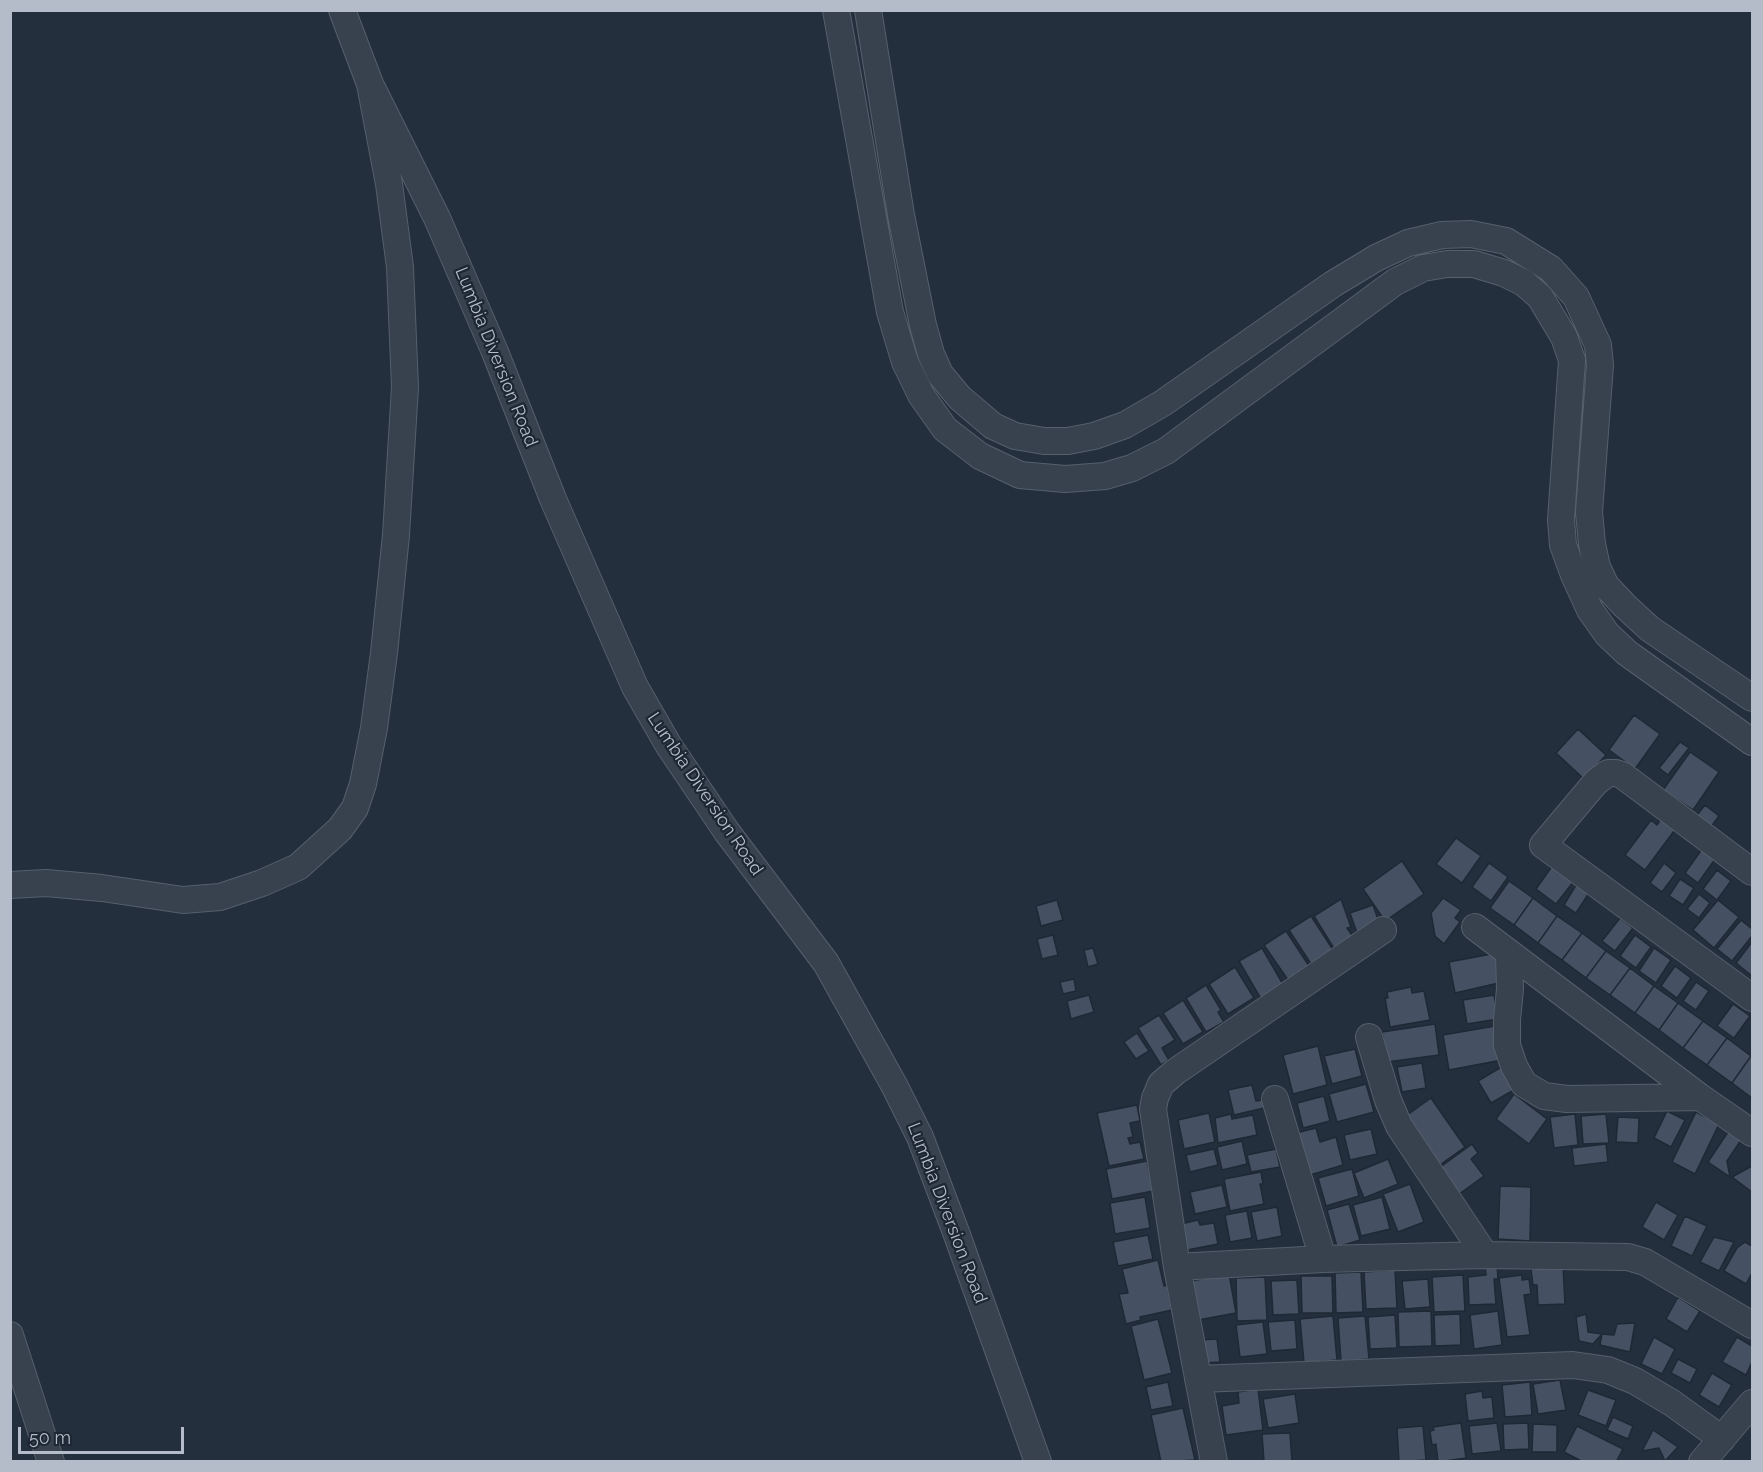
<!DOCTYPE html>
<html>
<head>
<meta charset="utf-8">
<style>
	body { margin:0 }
	#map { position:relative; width:1763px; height:1472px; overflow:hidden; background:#242f3e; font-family:Raleway,sans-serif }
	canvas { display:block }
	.frame { position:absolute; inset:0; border:12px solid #b4bcc9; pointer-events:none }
	.scale { position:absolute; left:18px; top:1427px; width:166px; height:27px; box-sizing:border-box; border:3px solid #b4bcc9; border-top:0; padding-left:8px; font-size:18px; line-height:21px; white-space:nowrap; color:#b4bcc9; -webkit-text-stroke:4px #1d2633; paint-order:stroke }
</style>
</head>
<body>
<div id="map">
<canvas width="1763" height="1472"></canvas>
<div class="frame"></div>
<div class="scale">50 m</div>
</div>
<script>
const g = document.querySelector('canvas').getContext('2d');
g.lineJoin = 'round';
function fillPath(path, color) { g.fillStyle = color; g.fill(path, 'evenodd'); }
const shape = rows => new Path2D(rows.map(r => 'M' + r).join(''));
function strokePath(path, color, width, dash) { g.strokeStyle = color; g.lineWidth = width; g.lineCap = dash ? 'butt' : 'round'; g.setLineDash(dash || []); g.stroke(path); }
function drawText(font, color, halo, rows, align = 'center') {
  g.font = font + ' Raleway,sans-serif'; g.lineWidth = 4.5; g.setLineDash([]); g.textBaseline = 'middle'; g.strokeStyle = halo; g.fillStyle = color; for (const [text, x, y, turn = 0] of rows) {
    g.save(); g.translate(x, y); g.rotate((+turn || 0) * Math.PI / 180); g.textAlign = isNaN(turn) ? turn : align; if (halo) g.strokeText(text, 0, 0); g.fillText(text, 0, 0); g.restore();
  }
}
const building = shape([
	[1634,715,1660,734,1635,769,1609,750,1634,715],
	[1578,729,1606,755,1584,779,1556,753,1578,729],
	[1680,742,1689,748,1668,775,1659,768,1680,742],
	[1690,752,1719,772,1693,810,1663,790,1690,752],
	[1705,805,1719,816,1708,831,1694,819,1705,805],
	[1662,817,1677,827,1645,870,1625,855,1651,820,1657,825,1662,817],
	[1456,838,1481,856,1462,883,1436,864,1456,838],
	[1705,845,1718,855,1698,883,1685,873,1705,845],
	[1402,861,1424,894,1385,921,1363,889,1402,861],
	[1489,863,1508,877,1491,901,1472,887,1489,863],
	[1664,863,1676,873,1662,892,1650,883,1664,863],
	[1553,865,1574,881,1556,904,1536,889,1553,865],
	[1717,870,1731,881,1717,900,1703,889,1717,870],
	[1680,879,1694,888,1683,905,1669,896,1680,879],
	[1509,881,1533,898,1514,925,1490,908,1509,881],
	[1576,885,1589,893,1576,913,1564,905,1576,885],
	[1699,894,1710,903,1699,918,1687,909,1699,894],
	[1443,898,1461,910,1455,918,1460,922,1444,944,1435,936,1431,913,1443,898],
	[1533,898,1557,916,1538,943,1514,925,1533,898],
	[1341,899,1351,927,1347,928,1354,938,1335,950,1314,916,1341,899],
	[1057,900,1063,920,1041,926,1036,906,1057,900],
	[1718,900,1739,917,1714,948,1693,930,1718,900],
	[1373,905,1380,925,1357,933,1350,913,1373,905],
	[1311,916,1335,953,1313,967,1289,930,1311,916],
	[1557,916,1582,933,1562,960,1538,943,1557,916],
	[1620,918,1633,928,1615,951,1602,941,1620,918],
	[1741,920,1752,929,1752,936,1732,961,1717,949,1741,920],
	[1286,931,1309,966,1288,980,1264,945,1286,931],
	[1582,933,1606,951,1586,978,1562,960,1582,933],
	[1053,935,1058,955,1042,959,1037,939,1053,935],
	[1635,935,1651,947,1636,968,1620,956,1635,935],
	[1752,942,1752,976,1736,963,1752,942],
	[1093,948,1098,964,1088,967,1084,950,1093,948],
	[1262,948,1284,986,1261,999,1239,961,1262,948],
	[1654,948,1671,960,1656,983,1639,971,1654,948],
	[1606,951,1630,968,1610,995,1586,978,1606,951],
	[1497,953,1503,982,1455,993,1449,962,1497,953],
	[1675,966,1691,978,1677,998,1661,986,1675,966],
	[1235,967,1254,998,1228,1014,1209,984,1235,967],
	[1630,968,1654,986,1635,1013,1610,995,1630,968],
	[1074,979,1076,991,1063,994,1060,982,1074,979],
	[1696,982,1709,991,1696,1010,1683,1001,1696,982],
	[1206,985,1221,1010,1218,1012,1224,1022,1206,1032,1186,998,1206,985],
	[1654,986,1678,1003,1659,1030,1635,1013,1654,986],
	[1411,987,1412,993,1424,991,1430,1020,1390,1027,1385,998,1388,998,1387,992,1411,987],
	[1089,995,1094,1012,1071,1019,1067,1001,1089,995],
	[1494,995,1498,1019,1467,1024,1463,1000,1494,995],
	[1183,1000,1203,1032,1183,1044,1163,1013,1183,1000],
	[1678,1003,1703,1021,1683,1048,1659,1030,1678,1003],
	[1733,1004,1750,1016,1734,1038,1717,1026,1733,1004],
	[1159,1015,1175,1040,1162,1048,1169,1060,1161,1065,1138,1028,1159,1015],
	[1703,1021,1727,1038,1707,1065,1683,1048,1703,1021],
	[1435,1024,1439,1055,1387,1062,1382,1032,1435,1024],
	[1495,1026,1502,1060,1449,1070,1443,1035,1495,1026],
	[1137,1033,1149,1051,1136,1059,1124,1042,1137,1033],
	[1727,1038,1751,1056,1732,1083,1707,1065,1727,1038],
	[1318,1046,1327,1085,1293,1094,1283,1055,1318,1046],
	[1355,1049,1362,1076,1332,1084,1324,1056,1355,1049],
	[1751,1056,1752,1057,1752,1098,1732,1083,1751,1056],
	[1422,1063,1426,1088,1402,1092,1397,1067,1422,1063],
	[1508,1063,1521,1086,1491,1103,1478,1081,1508,1063],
	[1366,1084,1374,1112,1337,1122,1329,1094,1366,1084],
	[1252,1085,1256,1101,1263,1100,1264,1108,1234,1115,1228,1090,1252,1085],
	[1514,1094,1547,1119,1529,1144,1496,1119,1514,1094],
	[1324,1096,1330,1121,1303,1128,1297,1103,1324,1096],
	[1431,1098,1465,1147,1437,1167,1403,1118,1431,1098],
	[1137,1105,1140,1121,1130,1123,1133,1137,1128,1138,1130,1144,1140,1142,1144,1159,1109,1166,1097,1113,1137,1105],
	[1667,1111,1685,1120,1671,1147,1654,1138,1667,1111],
	[1696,1112,1719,1124,1695,1174,1672,1162,1696,1112],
	[1209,1113,1215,1142,1184,1149,1178,1120,1209,1113],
	[1231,1114,1232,1119,1253,1115,1257,1135,1218,1143,1215,1118,1231,1114],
	[1575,1114,1578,1145,1554,1148,1550,1117,1575,1114],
	[1606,1114,1609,1143,1583,1144,1581,1116,1606,1114],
	[1618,1117,1639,1118,1638,1143,1616,1142,1618,1117],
	[1316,1128,1320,1142,1336,1137,1343,1165,1307,1176,1296,1133,1316,1128],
	[1371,1129,1377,1154,1350,1160,1344,1135,1371,1129],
	[1728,1132,1741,1140,1727,1161,1730,1177,1708,1162,1728,1132],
	[1242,1141,1247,1164,1222,1170,1217,1147,1242,1141],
	[1472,1144,1478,1153,1471,1159,1484,1176,1455,1197,1435,1171,1472,1144],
	[1606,1144,1608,1162,1574,1166,1572,1148,1606,1144],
	[1214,1149,1218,1165,1190,1172,1186,1155,1214,1149],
	[1276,1149,1280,1167,1251,1172,1247,1155,1276,1149],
	[1388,1159,1398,1184,1364,1198,1354,1173,1388,1159],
	[1147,1161,1153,1191,1112,1199,1106,1169,1147,1161],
	[1752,1166,1752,1192,1732,1177,1752,1166],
	[1352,1169,1359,1196,1326,1206,1318,1178,1352,1169],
	[1261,1172,1263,1184,1260,1184,1264,1204,1230,1211,1224,1179,1261,1172],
	[1410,1184,1424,1222,1398,1232,1383,1194,1410,1184],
	[1222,1185,1227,1207,1195,1214,1190,1192,1222,1185],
	[1500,1186,1531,1187,1530,1241,1498,1239,1500,1186],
	[1145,1197,1150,1228,1115,1234,1110,1203,1145,1197],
	[1382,1197,1390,1229,1361,1236,1353,1205,1382,1197],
	[1656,1202,1678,1215,1664,1240,1642,1227,1656,1202],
	[1349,1204,1360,1240,1337,1247,1327,1210,1349,1204],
	[1277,1207,1282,1236,1257,1241,1251,1212,1277,1207],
	[1247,1211,1252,1238,1230,1242,1225,1215,1247,1211],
	[1685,1216,1707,1226,1692,1256,1671,1246,1685,1216],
	[1198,1220,1200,1225,1214,1223,1218,1244,1187,1250,1181,1224,1198,1220],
	[1148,1235,1153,1259,1118,1266,1113,1242,1148,1235],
	[1714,1237,1734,1242,1719,1271,1700,1262,1714,1237],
	[1745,1242,1752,1246,1752,1273,1746,1284,1724,1271,1737,1248,1745,1242],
	[1158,1260,1164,1286,1167,1285,1172,1310,1140,1317,1141,1320,1126,1324,1119,1294,1128,1293,1122,1269,1158,1260],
	[1485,1265,1497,1265,1498,1279,1494,1279,1496,1304,1469,1305,1468,1277,1486,1275,1485,1265],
	[1563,1265,1565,1304,1538,1305,1537,1285,1533,1285,1531,1269,1563,1265],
	[1395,1270,1397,1308,1366,1309,1364,1272,1395,1270],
	[1361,1272,1363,1312,1336,1313,1335,1273,1361,1272],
	[1229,1274,1236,1313,1198,1320,1191,1281,1229,1274],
	[1463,1275,1465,1311,1434,1312,1432,1277,1463,1275],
	[1522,1275,1522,1280,1529,1279,1531,1294,1524,1295,1530,1335,1507,1337,1499,1278,1522,1275],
	[1301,1276,1332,1276,1333,1313,1302,1313,1301,1276],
	[1265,1277,1267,1320,1237,1321,1236,1278,1265,1277],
	[1428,1279,1430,1307,1405,1309,1402,1281,1428,1279],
	[1297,1280,1299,1314,1273,1315,1271,1281,1297,1280],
	[1678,1297,1700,1311,1687,1332,1666,1319,1678,1297],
	[1431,1311,1432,1346,1399,1347,1398,1312,1431,1311],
	[1498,1311,1502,1345,1474,1349,1470,1315,1498,1311],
	[1460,1314,1461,1345,1435,1346,1434,1315,1460,1314],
	[1586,1314,1588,1332,1602,1334,1593,1344,1579,1341,1576,1317,1586,1314],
	[1395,1315,1397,1348,1370,1349,1368,1317,1395,1315],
	[1333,1316,1337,1360,1304,1363,1300,1319,1333,1316],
	[1365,1316,1369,1359,1341,1361,1338,1318,1365,1316],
	[1158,1319,1172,1373,1144,1380,1131,1326,1158,1319],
	[1295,1320,1297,1349,1271,1351,1268,1322,1295,1320],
	[1263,1322,1267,1354,1240,1357,1236,1325,1263,1322],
	[1635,1323,1630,1352,1600,1345,1602,1334,1614,1335,1617,1324,1635,1323],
	[1654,1337,1675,1349,1662,1374,1641,1364,1654,1337],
	[1737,1337,1752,1346,1752,1362,1746,1375,1722,1362,1737,1337],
	[1217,1339,1220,1362,1202,1363,1200,1340,1217,1339],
	[1678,1359,1697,1369,1690,1383,1671,1373,1678,1359],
	[1712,1373,1732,1385,1719,1407,1699,1395,1712,1373],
	[1560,1380,1566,1410,1538,1414,1533,1384,1560,1380],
	[1168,1382,1173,1406,1151,1410,1146,1387,1168,1382],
	[1530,1382,1532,1415,1505,1417,1502,1385,1530,1382],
	[1258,1389,1263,1430,1226,1435,1222,1406,1239,1403,1238,1392,1258,1389],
	[1588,1390,1616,1400,1606,1426,1578,1415,1588,1390],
	[1482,1391,1483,1398,1492,1397,1494,1418,1468,1421,1465,1394,1482,1391],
	[1295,1394,1299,1423,1268,1428,1263,1399,1295,1394],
	[1183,1408,1195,1460,1161,1462,1151,1415,1183,1408],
	[1613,1417,1633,1426,1628,1439,1607,1430,1613,1417],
	[1461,1423,1466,1458,1438,1462,1436,1444,1432,1445,1430,1431,1434,1430,1433,1427,1461,1423],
	[1497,1423,1501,1451,1472,1454,1469,1426,1497,1423],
	[1528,1423,1529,1449,1504,1450,1503,1424,1528,1423],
	[1533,1424,1557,1425,1557,1452,1532,1452,1533,1424],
	[1423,1426,1426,1460,1399,1462,1397,1428,1423,1426],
	[1577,1426,1623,1449,1616,1462,1583,1462,1564,1452,1577,1426],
	[1653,1430,1678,1447,1665,1461,1659,1448,1642,1451,1653,1430],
	[1290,1433,1292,1462,1264,1462,1262,1434,1290,1433]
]);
fillPath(building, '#455162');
strokePath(building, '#1f2835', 1.5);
const minor = shape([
	[836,10,890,312,905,362,921,395,945,429,980,456,1020,475,1065,479,1105,476,1132,468,1166,451,1395,282,1423,268,1447,264,1474,264,1504,273,1524,283,1540,297,1564,337,1572,360,1561,520,1563,545,1574,575,1590,610,1607,634,1627,653,1752,742],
	[868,10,901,215,923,325,931,354,940,374,960,398,993,426,1015,436,1044,441,1068,441,1094,436,1125,425,1163,403,1333,284,1376,258,1408,243,1442,235,1471,234,1506,241,1551,269,1576,297,1598,345,1600,365,1589,512,1592,544,1597,567,1606,586,1625,606,1650,629,1752,698],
	[370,84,437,218,495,352,553,499,635,687,669,746,727,832,826,963,894,1085,920,1137,957,1235,1038,1462],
	[1752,872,1622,775,1616,773,1608,773,1596,782,1543,845,1752,998],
	[10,885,46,883,102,888,183,900,220,897,262,883,298,867,340,829,355,808,363,784,374,728,384,653,396,535,405,387,400,267,389,184,370,84,342,10],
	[1475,927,1700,1097,1752,1133],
	[1509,954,1510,989,1507,1020,1507,1045,1514,1066,1524,1084,1544,1096,1567,1099,1700,1097],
	[1369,1037,1388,1100,1399,1126,1485,1255],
	[1275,1099,1323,1259],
	[1177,1267,1323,1259,1485,1255,1628,1257,1645,1262,1752,1325],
	[10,1335,51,1462],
	[1198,1379,1573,1365,1608,1370,1635,1381,1672,1403,1722,1439],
	[1214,1462,1177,1267,1153,1109,1155,1098,1161,1084,1175,1072,1383,930],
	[1702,1462,1752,1403]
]);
strokePath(minor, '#565f6c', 28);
strokePath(minor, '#38414e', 26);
drawText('18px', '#b4bcc9', '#1d2633', [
	["Lumbia Diversion Road",496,357,68],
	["Lumbia Diversion Road",705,794,56],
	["Lumbia Diversion Road",947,1213,69]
]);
</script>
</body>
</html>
